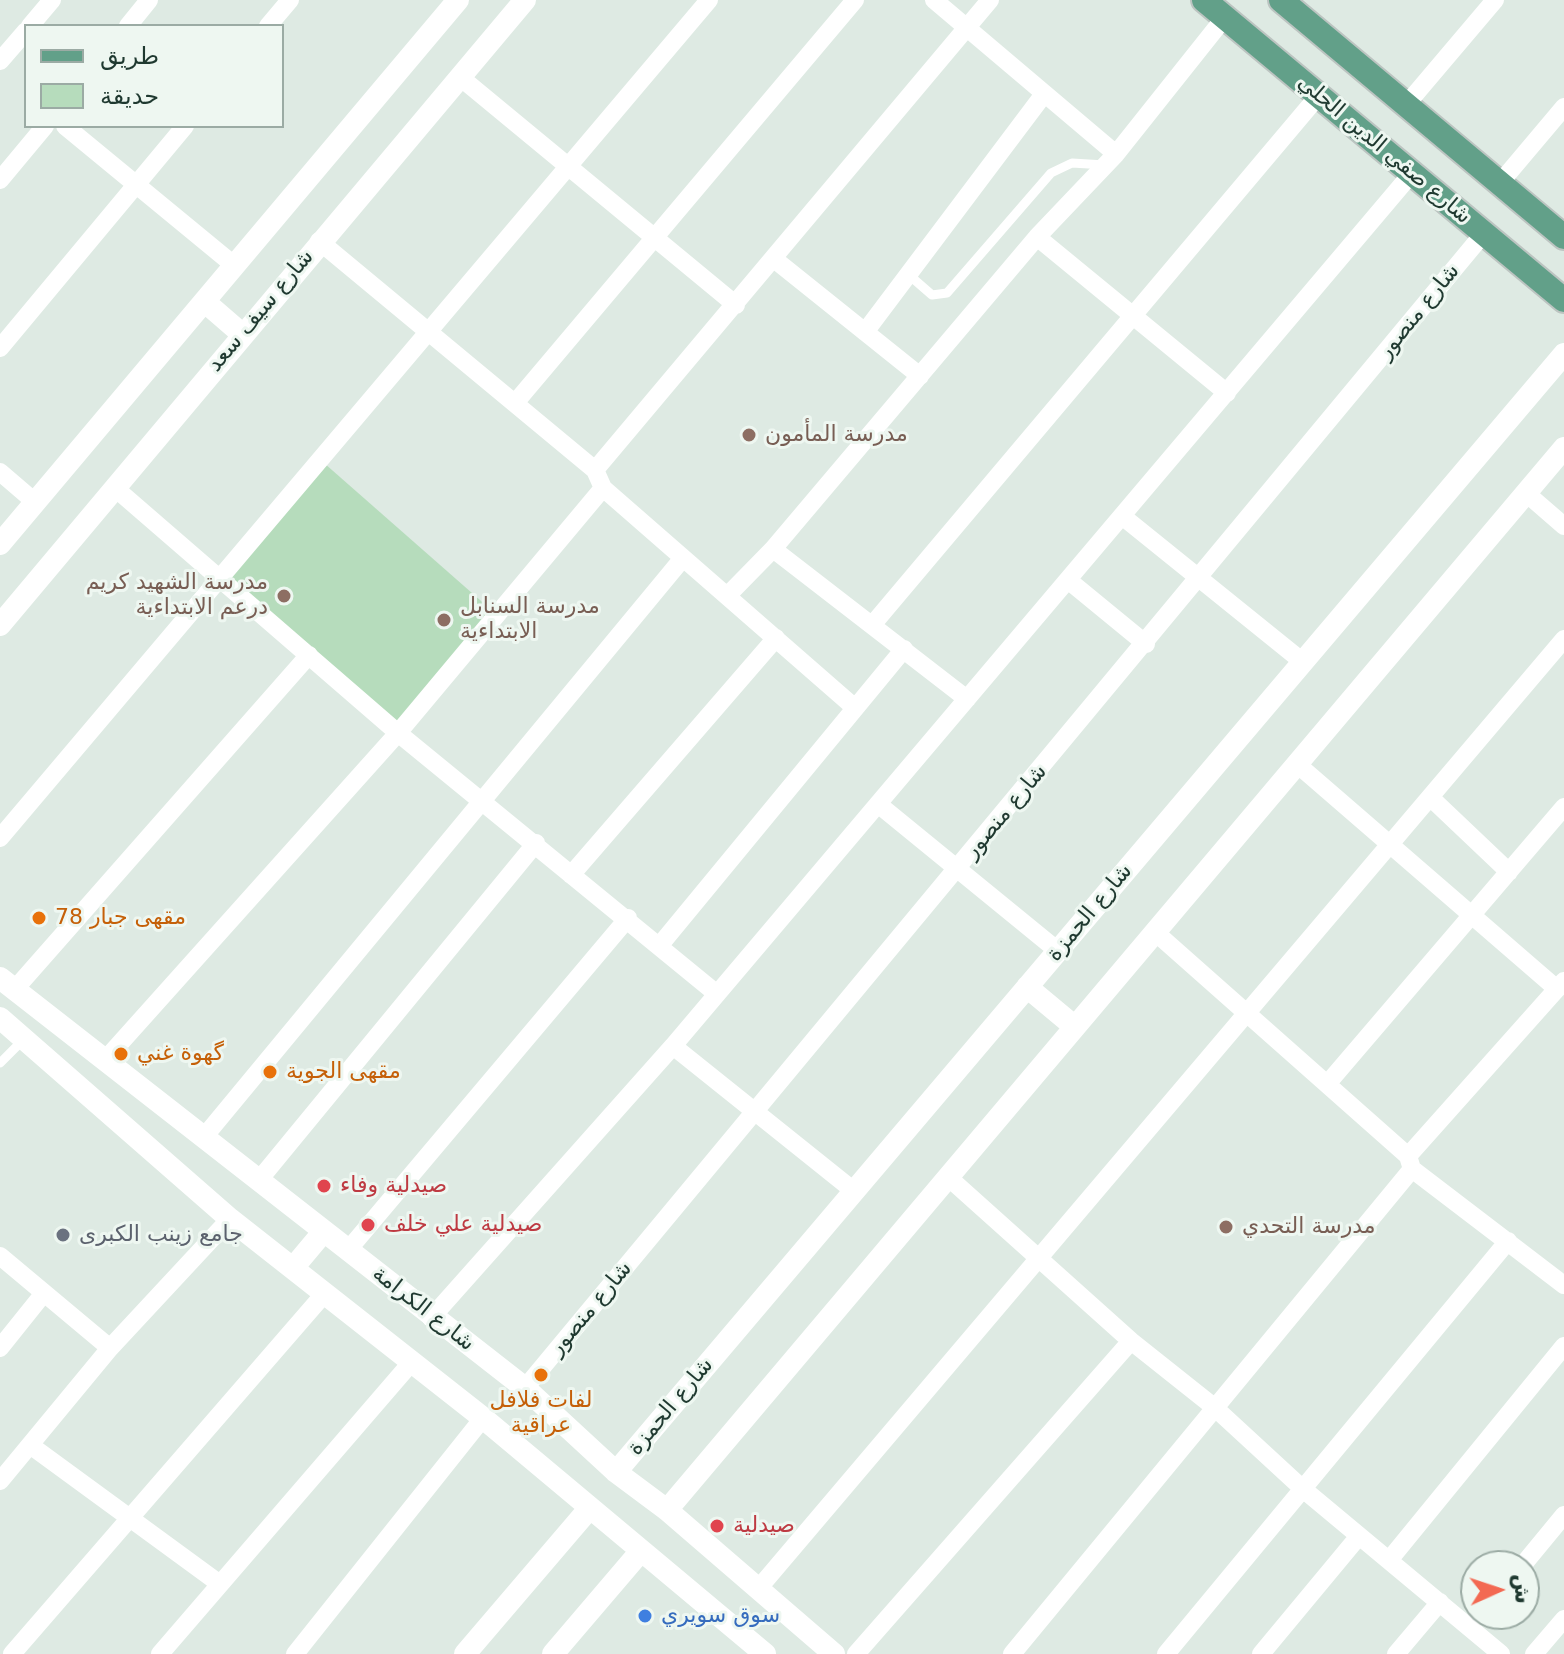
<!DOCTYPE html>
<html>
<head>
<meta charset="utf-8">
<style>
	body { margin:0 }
	#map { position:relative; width:1564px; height:1654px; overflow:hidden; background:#deeae3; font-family:"DejaVu Sans","Noto Naskh Arabic",sans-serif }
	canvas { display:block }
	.legend { position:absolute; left:24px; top:24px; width:260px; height:104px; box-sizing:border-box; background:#eef7f1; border:2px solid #9baba4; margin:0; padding:10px 14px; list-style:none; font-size:24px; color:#1f3930 }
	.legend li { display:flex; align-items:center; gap:16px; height:40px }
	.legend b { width:40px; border:2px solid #9baba4 }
	.north { position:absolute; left:1460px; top:1550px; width:80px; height:80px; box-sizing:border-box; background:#eef7f1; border:2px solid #9baba4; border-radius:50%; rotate:87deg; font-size:22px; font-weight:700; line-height:32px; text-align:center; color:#1f3930 }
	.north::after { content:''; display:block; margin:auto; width:28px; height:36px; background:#f36952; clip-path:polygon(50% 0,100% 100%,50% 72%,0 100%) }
</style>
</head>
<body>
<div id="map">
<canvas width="1564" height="1654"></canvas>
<ul class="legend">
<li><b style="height:10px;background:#62a089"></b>طريق</li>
<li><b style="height:22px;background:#b6dcbc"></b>حديقة</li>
</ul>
<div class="north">ش</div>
</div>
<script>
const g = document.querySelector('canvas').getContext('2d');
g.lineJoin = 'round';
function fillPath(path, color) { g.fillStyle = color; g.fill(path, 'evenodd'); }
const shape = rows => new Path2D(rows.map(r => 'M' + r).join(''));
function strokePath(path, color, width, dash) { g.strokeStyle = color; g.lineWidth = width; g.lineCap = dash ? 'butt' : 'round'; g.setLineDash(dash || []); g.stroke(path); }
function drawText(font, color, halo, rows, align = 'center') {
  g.font = font + ' "DejaVu Sans","Noto Naskh Arabic",sans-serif'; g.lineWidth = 6; g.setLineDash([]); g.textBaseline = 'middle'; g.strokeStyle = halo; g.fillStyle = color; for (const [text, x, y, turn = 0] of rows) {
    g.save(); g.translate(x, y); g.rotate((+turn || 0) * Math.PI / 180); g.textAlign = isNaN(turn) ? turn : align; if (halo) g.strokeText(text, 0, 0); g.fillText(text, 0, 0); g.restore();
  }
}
fillPath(shape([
	[324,463,497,615,398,733,221,577]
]), '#b6dcbc');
const primary = shape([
	[1204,0,1564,300],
	[1281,0,1564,237]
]);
strokePath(primary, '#bcc4c1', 28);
strokePath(shape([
	[909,275,932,295,947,293,1051,173,1072,163,1105,165],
	[0,1063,23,1040]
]), '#fff', 9);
strokePath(shape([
	[934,0,1116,154],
	[30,26,52,0],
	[128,26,149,0],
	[268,26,290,0],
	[0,61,26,31],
	[460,77,736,305],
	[1406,105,1495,0],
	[65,126,235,266],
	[0,180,45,126],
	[1500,183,1564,107],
	[1037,237,1227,393],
	[319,241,595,470,603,488,854,707],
	[774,259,920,376],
	[865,332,1044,94],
	[0,348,185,126],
	[515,403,855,0],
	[595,470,990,0],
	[0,472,35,502],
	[115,488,398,733,717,994],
	[1526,493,1564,526],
	[1122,516,1303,662],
	[773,549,967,699],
	[1068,580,1146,644],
	[727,596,773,549,1037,237,1116,154,1225,17],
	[873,624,1319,95],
	[1297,764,1557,989],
	[1430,797,1509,872],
	[878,804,1058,951],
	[0,838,709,0],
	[571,875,776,638],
	[1155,932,1408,1156,1412,1169,1564,1285],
	[660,945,904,649],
	[15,989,309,655],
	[673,1046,854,1191],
	[105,1060,398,733,603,488],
	[1328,1083,1564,807],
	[204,1137,683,558],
	[1408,1156,1564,981],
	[948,1177,1131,1341,1214,1407,1303,1489,1501,1654],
	[259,1180,536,843],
	[348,1250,628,918],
	[0,1256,110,1348],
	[431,1318,673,1046,1412,173],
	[0,1348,44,1293],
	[525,1388,1484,233],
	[30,1445,220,1584],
	[0,1481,110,1348,230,1219],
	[1390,1559,1564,1346],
	[1522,1566,1564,1515],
	[758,1589,1564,639],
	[12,1654,325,1293],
	[160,1654,410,1364],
	[295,1654,483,1418],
	[856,1654,1131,1341],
	[1012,1654,1412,1169],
	[1166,1654,1508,1241],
	[1261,1654,1359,1536],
	[1396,1654,1440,1602],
	[1534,1654,1564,1619]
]), '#fff', 18);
strokePath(shape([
	[205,302,242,334],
	[0,544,458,0],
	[0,625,525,0],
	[0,978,525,1388,616,1472,667,1510,834,1654],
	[1027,987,1075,1027],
	[0,1018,230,1219,483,1418,765,1654],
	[293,1268,324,1231],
	[616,1472,1564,354],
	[667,1510,1564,448],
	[465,1654,588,1510],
	[553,1654,640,1552]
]), '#fff', 22);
strokePath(primary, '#62a089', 24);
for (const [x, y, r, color] of [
	[749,435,8,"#8d6e63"],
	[284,596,8,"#8d6e63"],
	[444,620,8,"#8d6e63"],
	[39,918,8,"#e8710a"],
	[121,1054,8,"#e8710a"],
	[270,1072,8,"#e8710a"],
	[324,1186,8,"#e0444e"],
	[368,1225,8,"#e0444e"],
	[1226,1227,8,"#8d6e63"],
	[63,1235,8,"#6b7280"],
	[541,1375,8,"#e8710a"],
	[717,1526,8,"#e0444e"],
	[645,1616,8,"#3f7fe0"]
]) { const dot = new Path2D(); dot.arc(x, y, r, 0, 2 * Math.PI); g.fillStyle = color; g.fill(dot); strokePath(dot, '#eef7f1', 3); }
drawText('22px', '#1f3930', '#eef7f1', [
	["شارع صفي الدين الحلي",1384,150,40],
	["شارع سيف سعد",261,311,-50],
	["شارع منصور",1419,312,-51],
	["شارع منصور",1006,812,-50],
	["شارع الحمزة",1090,913,-50],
	["شارع الكرامة",423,1309,38],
	["شارع منصور",591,1309,-50],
	["شارع الحمزة",671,1407,-50]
]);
drawText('22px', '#785e54', '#eef7f1', [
	["مدرسة المأمون",765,435],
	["مدرسة الشهيد كريم",268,583,"right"],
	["درعم الابتداءية",268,608,"right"],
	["مدرسة السنابل",460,607],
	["الابتداءية",460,632],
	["مدرسة التحدي",1242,1227]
], 'left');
drawText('22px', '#c56008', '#eef7f1', [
	["مقهى جبار 78",55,918],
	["گهوة غني",137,1054],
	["مقهى الجوية",286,1072],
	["لفات فلافل",541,1401,"center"],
	["عراقية",541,1426,"center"]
], 'left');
drawText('22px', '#be3a42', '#eef7f1', [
	["صيدلية وفاء",340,1186],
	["صيدلية علي خلف",384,1225],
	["صيدلية",733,1526]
], 'left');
drawText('22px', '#5b616d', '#eef7f1', [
	["جامع زينب الكبرى",79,1235]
], 'left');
drawText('22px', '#366cbe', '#eef7f1', [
	["سوق سويري",661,1616]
], 'left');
</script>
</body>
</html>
